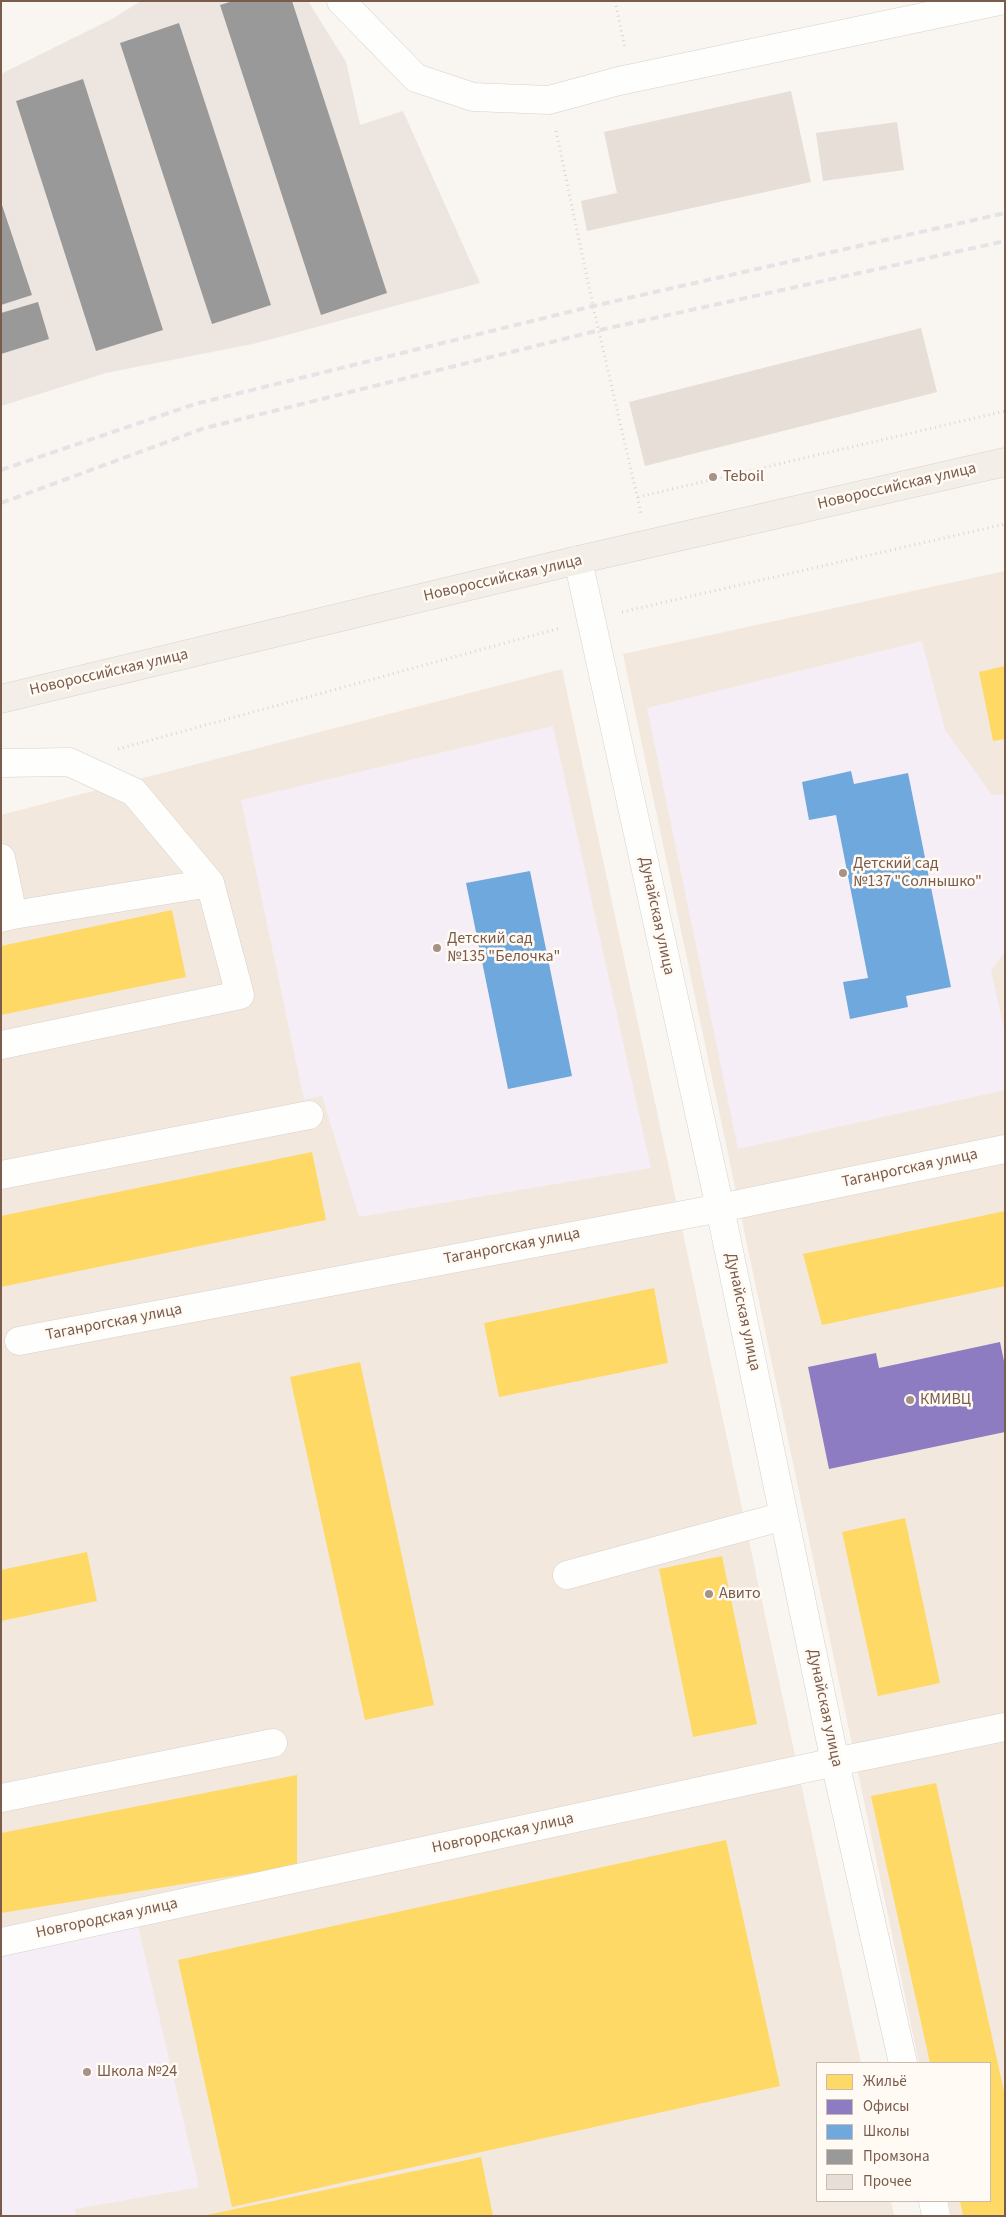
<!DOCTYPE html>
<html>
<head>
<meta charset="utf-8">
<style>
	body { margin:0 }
	#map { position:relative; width:1006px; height:2217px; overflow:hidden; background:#f9f5f0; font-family:"Source Sans 3",sans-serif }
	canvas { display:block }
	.frame { position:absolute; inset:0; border:2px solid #7a5c4d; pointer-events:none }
	.legend { position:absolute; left:816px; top:2062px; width:175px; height:140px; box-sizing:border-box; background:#fffaf3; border:1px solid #cabbb1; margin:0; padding:6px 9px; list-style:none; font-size:15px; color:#7a5c4d }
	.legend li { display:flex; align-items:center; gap:10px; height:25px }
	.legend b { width:25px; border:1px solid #cabbb1 }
</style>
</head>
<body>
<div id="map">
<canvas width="1006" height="2217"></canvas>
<div class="frame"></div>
<ul class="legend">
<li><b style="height:14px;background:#ffd966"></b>Жильё</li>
<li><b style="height:14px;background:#8e7cc3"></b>Офисы</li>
<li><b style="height:14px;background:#6fa8dc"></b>Школы</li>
<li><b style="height:14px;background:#999"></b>Промзона</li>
<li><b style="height:14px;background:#e6ded7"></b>Прочее</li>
</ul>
</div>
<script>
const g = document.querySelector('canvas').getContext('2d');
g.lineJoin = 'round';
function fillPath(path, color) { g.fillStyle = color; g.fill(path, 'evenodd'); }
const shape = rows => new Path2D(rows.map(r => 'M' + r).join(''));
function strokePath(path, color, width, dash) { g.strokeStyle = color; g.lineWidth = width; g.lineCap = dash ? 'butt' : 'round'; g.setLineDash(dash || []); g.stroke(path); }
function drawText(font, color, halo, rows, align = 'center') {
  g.font = font + ' "Source Sans 3",sans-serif'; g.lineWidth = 5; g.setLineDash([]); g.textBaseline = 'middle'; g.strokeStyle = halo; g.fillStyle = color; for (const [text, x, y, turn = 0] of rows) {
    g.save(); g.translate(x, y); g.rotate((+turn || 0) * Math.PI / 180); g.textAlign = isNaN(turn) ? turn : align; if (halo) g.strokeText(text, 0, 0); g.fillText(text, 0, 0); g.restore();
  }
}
fillPath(shape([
	[1005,571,1005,2216,951,2216,948,2201,990,2201,990,2063,919,2063,623,654],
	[562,669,861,2063,817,2063,817,2201,891,2201,894,2216,1,2216,1,815]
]), '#f2e8de');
fillPath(shape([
	[141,1,308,1,346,62,360,125,403,111,480,283,257,343,106,373,1,406,1,74,112,19]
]), '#ede5e0');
fillPath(shape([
	[922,641,945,730,992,795,1005,794,1005,952,991,970,1005,1033,1005,1090,738,1149,647,708],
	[553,726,651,1168,359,1217,322,1096,304,1100,241,800],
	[138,1926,199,2187,75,2209,76,2216,1,2216,1,1957]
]), '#f6eef6');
fillPath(shape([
	[1005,666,1005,739,993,741,979,672],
	[172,910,186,977,1,1015,1,946],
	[312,1152,326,1220,1,1287,1,1216],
	[1005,1211,1005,1286,822,1325,803,1254],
	[654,1288,668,1363,499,1397,484,1323],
	[360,1362,434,1705,365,1720,290,1377],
	[905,1518,940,1683,878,1696,842,1532],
	[87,1552,97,1601,1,1621,1,1570],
	[722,1556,757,1724,693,1737,659,1569],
	[297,1775,297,1866,1,1913,1,1833],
	[936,1783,1005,2096,1005,2216,963,2216,960,2201,990,2201,990,2063,930,2063,871,1796],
	[726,1840,780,2086,232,2207,178,1960],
	[481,2157,493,2216,207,2216,207,2215]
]), '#ffd966');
fillPath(shape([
	[1000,1342,1005,1366,1005,1432,829,1469,808,1367,876,1353,879,1368]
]), '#8e7cc3');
fillPath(shape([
	[851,771,854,784,908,773,951,987,906,996,908,1007,850,1019,843,982,868,978,836,815,809,820,802,782],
	[530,871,572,1076,508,1089,466,883]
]), '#6fa8dc');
fillPath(shape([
	[233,1,292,1,387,293,321,315,220,5],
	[179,23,271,305,212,324,120,43],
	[83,79,163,330,96,351,16,101],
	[1,202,32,295,1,305],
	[38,302,49,339,1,354,1,313]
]), '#999');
fillPath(shape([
	[791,91,811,182,587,231,581,201,617,193,604,132],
	[897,122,904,170,823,181,816,133],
	[921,328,937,392,645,466,629,402]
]), '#e6ded7');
const minor = shape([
	[341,1,416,78,473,97,549,100,619,81,999,1],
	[578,560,720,1208,835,1762,903,2063],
	[1,763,69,762,134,792,210,883,240,995,1,1045],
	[1,858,13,915,1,918],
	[13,915,210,883],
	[1,1175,309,1115],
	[19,1341,720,1208,1005,1149],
	[567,1575,784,1516],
	[1,1798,273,1743],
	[1,1942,835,1762,1005,1727],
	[933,2201,936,2216]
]);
const major = shape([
	[1,699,578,560,1005,462]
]);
strokePath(minor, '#d7d1cb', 29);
strokePath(major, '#dad1cc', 29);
strokePath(shape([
	[615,1,625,48],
	[556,131,593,306,641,513],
	[638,497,1005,411],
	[622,612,1005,524],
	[118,749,560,628]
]), '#dcd5d0', 3, [1, 4]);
strokePath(minor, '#fefefd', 28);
strokePath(major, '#f3eee8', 28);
strokePath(shape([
	[1,470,195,404,593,306,1005,213],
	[1,503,205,428,600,330,1005,241]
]), '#e6e3e7', 4, [8, 5]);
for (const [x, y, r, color] of [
	[713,477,5,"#a69286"],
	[843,873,5,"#a69286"],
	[437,948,5,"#a69286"],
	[910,1400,5,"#a69286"],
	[709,1594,5,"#a69286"],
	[87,2072,5,"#a69286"]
]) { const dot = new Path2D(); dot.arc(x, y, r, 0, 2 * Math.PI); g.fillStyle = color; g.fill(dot); strokePath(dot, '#fffaf3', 2); }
drawText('16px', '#7a5c4d', '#fffaf3', [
	["Teboil",723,477],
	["Детский сад",853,864],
	["№137 \"Солнышко\"",853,882],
	["Детский сад",447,939],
	["№135 \"Белочка\"",447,957],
	["КМИВЦ",920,1400],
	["Авито",719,1594],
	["Школа №24",97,2072]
], 'left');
drawText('16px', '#7a5c4d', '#fffaf3', [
	["Новороссийская улица",897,487,-13],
	["Новороссийская улица",503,579,-13],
	["Новороссийская улица",109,673,-13],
	["Дунайская улица",656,916,78],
	["Таганрогская улица",910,1169,-12],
	["Таганрогская улица",512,1247,-11],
	["Дунайская улица",742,1312,78],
	["Таганрогская улица",114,1323,-11],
	["Дунайская улица",824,1708,78],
	["Новгородская улица",503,1834,-12],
	["Новгородская улица",107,1919,-12]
]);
</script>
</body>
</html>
